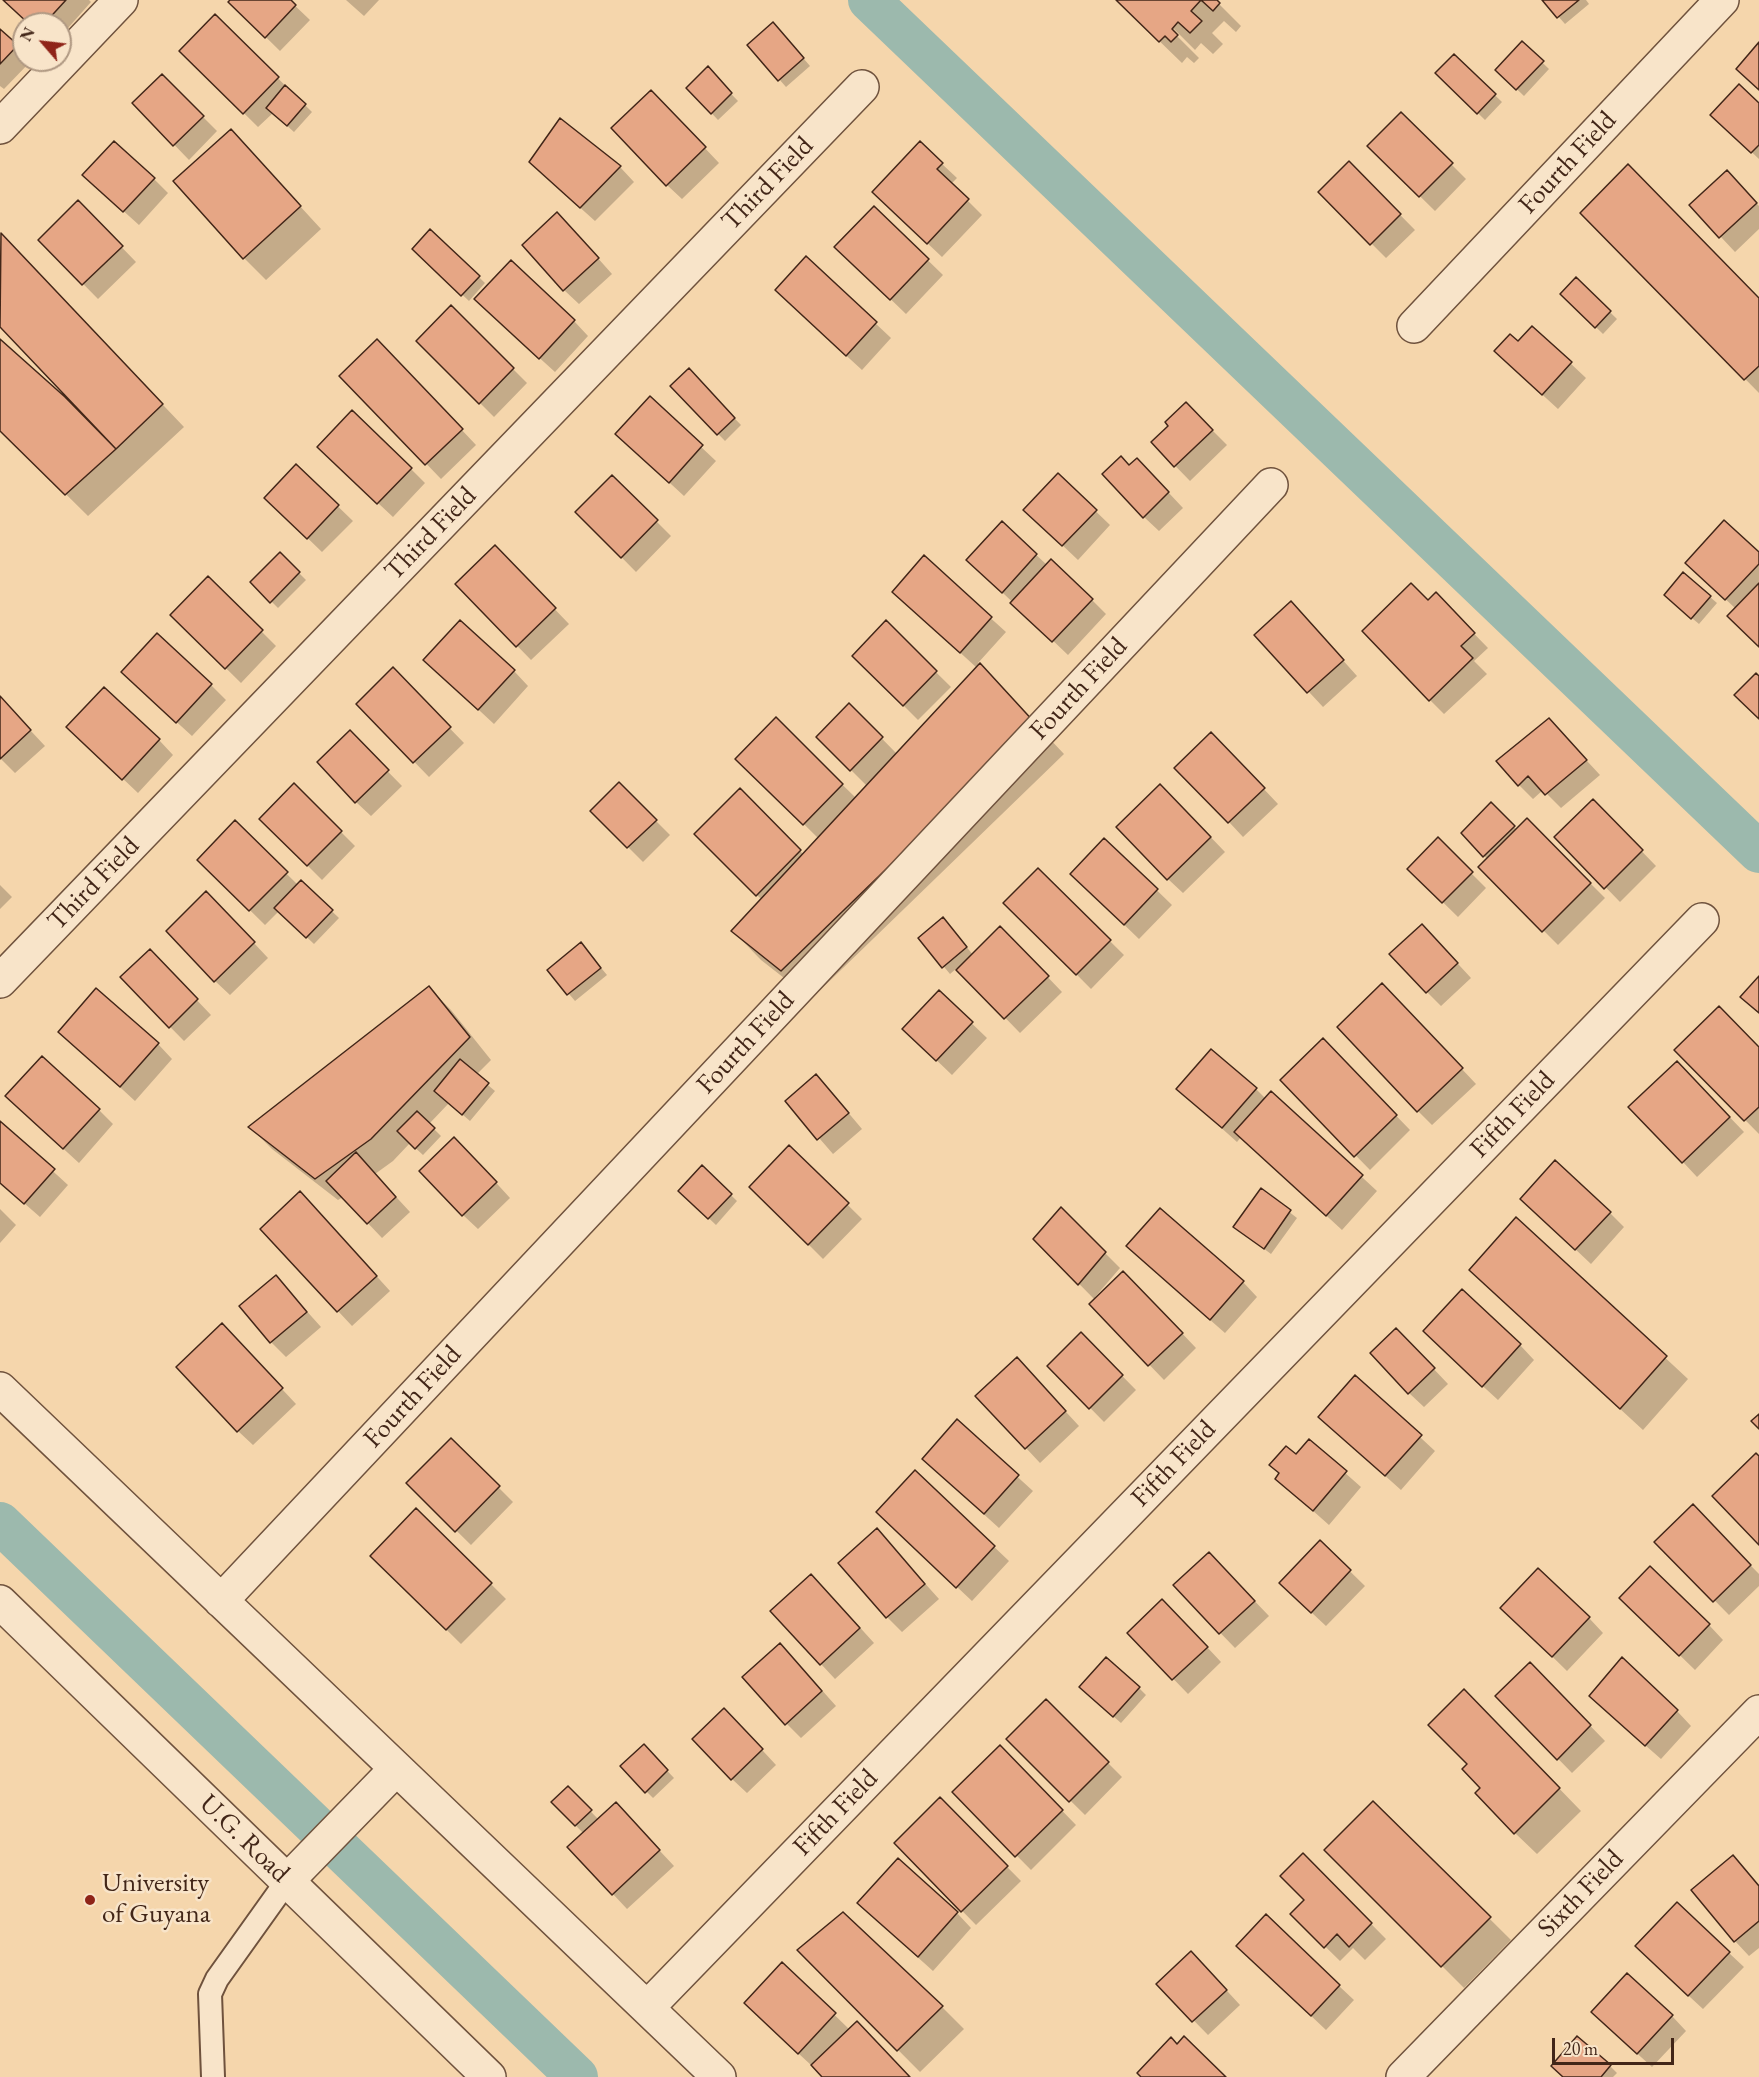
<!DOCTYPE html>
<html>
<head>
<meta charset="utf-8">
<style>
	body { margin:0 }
	#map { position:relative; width:1759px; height:2077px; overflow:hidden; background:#f5d6ac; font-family:"EB Garamond",serif }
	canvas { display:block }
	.north { position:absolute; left:12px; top:12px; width:60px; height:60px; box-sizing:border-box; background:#f8e4c9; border:2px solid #af9882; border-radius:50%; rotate:298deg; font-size:16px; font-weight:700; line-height:24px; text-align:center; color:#422618 }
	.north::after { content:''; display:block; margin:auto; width:21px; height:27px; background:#8f2418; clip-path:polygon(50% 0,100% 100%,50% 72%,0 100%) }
	.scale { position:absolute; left:1552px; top:2038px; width:122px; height:27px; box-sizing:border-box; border:3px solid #422618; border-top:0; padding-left:8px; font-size:18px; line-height:21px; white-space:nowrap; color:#422618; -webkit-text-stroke:4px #f8e4c9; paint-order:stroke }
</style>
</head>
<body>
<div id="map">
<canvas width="1759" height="2077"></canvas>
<div class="north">N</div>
<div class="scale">20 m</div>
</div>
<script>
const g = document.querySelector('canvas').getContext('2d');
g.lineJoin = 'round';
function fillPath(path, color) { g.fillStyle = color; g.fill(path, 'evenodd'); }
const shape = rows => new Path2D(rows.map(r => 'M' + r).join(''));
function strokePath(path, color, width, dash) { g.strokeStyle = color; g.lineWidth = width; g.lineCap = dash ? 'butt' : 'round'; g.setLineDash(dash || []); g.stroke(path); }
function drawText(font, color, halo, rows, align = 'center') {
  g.font = font + ' "EB Garamond",serif'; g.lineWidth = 5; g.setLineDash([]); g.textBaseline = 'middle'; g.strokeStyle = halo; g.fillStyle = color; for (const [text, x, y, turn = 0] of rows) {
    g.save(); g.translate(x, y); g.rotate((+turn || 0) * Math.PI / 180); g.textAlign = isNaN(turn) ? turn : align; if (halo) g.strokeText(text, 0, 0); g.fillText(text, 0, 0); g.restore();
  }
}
fillPath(shape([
	[4,0,89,0,91,2,60,37,60,24,30,24],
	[232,0,289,0,310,20,280,51,230,2],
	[346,0,379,0,364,16],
	[1117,0,1215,0,1241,26,1236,32,1224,21,1212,33,1223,44,1213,54,1201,43,1195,50,1174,29,1172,31,1199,58,1194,63,1187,57,1182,63],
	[1544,0,1586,0,1589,4,1565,24],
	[215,16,312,112,294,132,273,113,258,127,181,51],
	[0,31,24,54,24,60,31,61,4,89,0,86],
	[780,31,810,66,786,87,749,45],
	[1522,43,1549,69,1524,96,1497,70],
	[1454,56,1502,102,1485,120,1437,73],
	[707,69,738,101,718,120,688,88],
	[162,76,217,131,189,160,134,103],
	[1759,105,1759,159,1727,129],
	[666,107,719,163,682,199,667,185],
	[1401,114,1466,179,1435,211,1369,146],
	[561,120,620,167,634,182,595,221,546,177],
	[231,131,321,229,266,280,244,258],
	[1349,163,1415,230,1386,258,1320,192],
	[942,164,957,178,951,184,982,215,942,257,889,207],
	[154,179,168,193,139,225,99,189],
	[1741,187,1759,206,1759,229,1735,252,1691,205],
	[78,202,136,262,98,299,40,240],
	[874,208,943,275,906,314,851,261],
	[1582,213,1759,299,1759,393],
	[572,229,612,274,579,304,564,290],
	[431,231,485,283,469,301,414,249],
	[1,235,184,427,88,516,0,429,0,342,86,421,88,419,0,325],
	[806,258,891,338,862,370,791,305],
	[1576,279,1617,319,1603,334,1562,294],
	[451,307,527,383,494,417,418,341],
	[491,314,574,321,588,336,555,372],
	[1533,328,1586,378,1558,409,1511,366,1518,343],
	[392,356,476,445,441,479,342,376],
	[689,371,741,425,725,441,672,386],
	[650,399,716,461,684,496,632,448],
	[1186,404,1227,445,1190,481,1153,443,1170,426],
	[333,461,411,469,425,483,393,517],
	[296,466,353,521,322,552,266,498],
	[1130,467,1152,475,1183,508,1159,531,1144,517],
	[1058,475,1110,525,1078,560,1040,524],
	[612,477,671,536,636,572,577,512],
	[1002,523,1047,565,1092,600,1106,614,1068,655,983,574],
	[495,547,569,624,531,660,457,584],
	[280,554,306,580,278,608,252,582],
	[1759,554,1759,645,1736,609,1702,577],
	[924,558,1006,632,978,663,1064,754,811,999,761,960,733,931,762,900,696,834,740,790,804,855,819,839,738,759,776,720,856,798,867,786,818,737,849,705,897,754,977,668,894,592],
	[208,578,276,646,241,683,172,615],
	[1710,597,1717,603,1699,624,1673,602],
	[1428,602,1450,609,1488,648,1474,661,1487,674,1444,714,1430,700],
	[1305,618,1357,676,1323,707,1256,635],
	[886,623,951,687,918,720,854,656],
	[393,670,464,743,429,777,358,704],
	[514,671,528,686,494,724,440,674],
	[211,685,226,700,192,736,137,686],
	[0,698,45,746,15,773,0,758],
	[350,733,402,786,371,816,356,802],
	[1563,735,1600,775,1561,808,1543,790,1533,799,1519,785],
	[159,740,173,755,138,793,83,741],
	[1226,749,1278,804,1243,837,1229,822],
	[619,784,670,835,643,862,592,811],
	[294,785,355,846,322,880,261,819],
	[1175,800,1225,852,1183,893,1168,879],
	[1593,801,1656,866,1620,902,1557,837],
	[1491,804,1517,830,1527,820,1605,898,1558,945,1480,867,1488,860,1463,833],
	[235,823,298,885,301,882,339,918,314,944,279,911,265,925,199,860],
	[1105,840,1172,905,1139,939,1087,889],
	[1438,840,1486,888,1458,917,1409,869],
	[1038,870,1124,955,1091,989,1006,903],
	[0,885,12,897,0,909],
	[221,908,268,958,230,995,215,981],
	[950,926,973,955,1015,943,1062,992,1020,1033,957,968,950,974,920,938],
	[1436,940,1471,978,1441,1006,1427,992],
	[150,951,211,1015,184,1041,122,978],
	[587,951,607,975,575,1001,549,970],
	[429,988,451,1010,491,1060,476,1075,495,1091,470,1121,449,1103,429,1124,441,1136,423,1155,410,1143,393,1161,375,1174,410,1212,382,1238,343,1197,338,1200,272,1149,250,1127],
	[939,992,987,1038,952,1075,904,1029],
	[1397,1000,1476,1084,1432,1125,1418,1111],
	[60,1032,158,1044,172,1059,135,1101],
	[1323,1040,1410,1130,1370,1170,1282,1080],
	[1759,1049,1759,1134,1676,1050],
	[1692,1078,1744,1132,1697,1177,1683,1162],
	[1178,1089,1256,1089,1266,1099,1271,1093,1377,1191,1342,1230,1241,1137,1237,1142],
	[830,1091,862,1129,833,1154,787,1101],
	[99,1110,113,1124,79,1163,22,1111],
	[0,1123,68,1185,40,1217,0,1182],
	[789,1147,862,1219,823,1259,751,1187],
	[469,1153,510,1198,478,1229,463,1215],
	[702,1167,737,1201,716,1225,680,1191],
	[1261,1190,1297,1218,1271,1254,1235,1227],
	[315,1208,390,1291,352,1326,338,1311],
	[0,1209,16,1225,0,1243],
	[1061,1209,1120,1268,1095,1297,1097,1298,1138,1287,1196,1348,1164,1380,1091,1304,1095,1300,1035,1239],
	[1537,1213,1610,1213,1624,1227,1591,1264],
	[1516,1219,1688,1379,1643,1430,1493,1292],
	[1143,1261,1243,1282,1257,1297,1225,1333],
	[276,1277,321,1327,286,1357,271,1342],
	[1081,1334,1136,1390,1104,1422,1049,1366],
	[236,1340,296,1404,253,1445,238,1431],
	[1411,1345,1448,1384,1424,1407,1409,1393],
	[1520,1345,1534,1360,1498,1400,1439,1346],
	[1031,1374,1079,1426,1040,1463,1026,1448],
	[1355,1377,1435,1451,1401,1490,1335,1431],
	[957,1422,1033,1491,999,1528,938,1473],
	[451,1440,513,1502,471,1545,408,1483],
	[1309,1441,1361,1487,1329,1525,1277,1479],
	[915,1472,1009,1561,972,1601,893,1527],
	[416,1510,506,1599,461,1644,372,1556],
	[1707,1521,1759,1574,1759,1586,1729,1615,1657,1542],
	[877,1530,939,1599,902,1632,887,1617],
	[1320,1542,1365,1586,1326,1626,1296,1598],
	[1224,1569,1269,1616,1235,1648,1175,1586],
	[826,1590,874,1643,835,1679,821,1664],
	[1621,1598,1709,1625,1723,1640,1695,1670],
	[1177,1615,1221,1662,1188,1694,1129,1633],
	[1589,1618,1603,1633,1567,1671,1517,1622],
	[795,1660,836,1706,801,1738,786,1723],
	[1530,1664,1605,1741,1572,1773,1497,1696],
	[1139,1688,1146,1695,1121,1723,1088,1694],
	[1046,1701,1122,1777,1085,1815,1008,1739],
	[1605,1710,1677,1711,1691,1726,1661,1759],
	[1486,1713,1581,1811,1537,1854,1515,1833,1482,1788,1469,1764],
	[739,1725,776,1765,747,1793,732,1779],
	[644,1746,674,1778,653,1798,622,1767],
	[1000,1747,1076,1825,1031,1870,954,1792],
	[568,1788,599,1820,630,1819,674,1866,627,1909,569,1847,584,1834,553,1802],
	[940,1799,1021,1881,976,1925,896,1843],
	[1373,1803,1511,1940,1464,1988,1326,1850],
	[1303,1855,1386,1939,1365,1960,1353,1948,1340,1961,1292,1914,1307,1900],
	[1733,1857,1759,1886,1759,1948,1749,1956,1735,1941],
	[957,1913,971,1928,933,1971,874,1918],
	[799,1950,942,2007,964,2029,920,2072],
	[1729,1953,1744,1967,1703,2009,1651,1961],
	[1252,1960,1339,1986,1354,2000,1326,2030],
	[782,1964,850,2030,909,2077,824,2077,760,2018],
	[1206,1968,1240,2005,1208,2035,1158,1984],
	[1672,2016,1686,2031,1652,2067,1608,2027],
	[1610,2066,1617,2073,1613,2077,1564,2077]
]), '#0003');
strokePath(shape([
	[869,0,1759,852],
	[0,1523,577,2077]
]), '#9cb9ad', 42);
const building = shape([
	[3,0,66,0,44,24,29,24,3,0],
	[230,0,291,0,296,5,265,38,228,2,230,0],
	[1116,0,1217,0,1220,3,1213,11,1201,0,1191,11,1202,21,1190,33,1178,22,1172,29,1178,35,1171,42,1165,36,1159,42,1116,0],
	[1542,0,1579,0,1557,18,1542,0],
	[215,14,279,77,243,114,179,51,215,14],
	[773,22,804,58,778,81,747,45,773,22],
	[0,29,18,45,0,64,0,29],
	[1522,41,1544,61,1516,90,1495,70,1522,41],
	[1759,42,1759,90,1736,69,1759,42],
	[1454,54,1496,94,1477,114,1435,73,1454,54],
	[708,66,732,93,711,114,686,88,708,66],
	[162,74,204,116,173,146,132,103,162,74],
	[1739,84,1759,103,1759,145,1751,153,1710,115,1739,84],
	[285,85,306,104,287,126,266,108,285,85],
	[651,90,706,147,666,186,611,128,651,90],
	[1401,112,1453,163,1419,197,1367,146,1401,112],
	[560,118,621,166,580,208,529,162,560,118],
	[231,129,301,206,243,259,173,181,231,129],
	[114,141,155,178,123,212,82,175,114,141],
	[920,141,943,163,937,169,969,199,927,244,872,192,920,141],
	[1349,161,1401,214,1370,245,1318,192,1349,161],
	[1628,164,1759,298,1759,366,1744,380,1580,213,1628,164],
	[1727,170,1757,203,1719,238,1689,205,1727,170],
	[78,200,123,246,82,285,38,240,78,200],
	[874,206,929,259,890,300,834,247,874,206],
	[557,212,599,258,563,291,522,245,557,212],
	[430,229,480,276,461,296,412,249,430,229],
	[1,233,163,404,116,449,0,327,1,233],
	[806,256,877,322,846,356,775,290,806,256],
	[511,260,575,320,539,359,474,299,511,260],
	[1576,277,1611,311,1595,328,1560,294,1576,277],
	[451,305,514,368,479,404,416,341,451,305],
	[1532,326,1572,362,1542,395,1494,351,1510,334,1518,341,1532,326],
	[0,339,65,397,116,449,65,495,0,431,0,339],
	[377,339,463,429,425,465,339,376,377,339],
	[689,368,735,418,717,435,670,386,689,368],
	[650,396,703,445,669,483,615,434,650,396],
	[1186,402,1213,430,1174,467,1151,442,1168,426,1165,422,1186,402],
	[352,410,412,468,377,504,317,447,352,410],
	[1121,456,1129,465,1137,458,1169,492,1143,518,1102,474,1121,456],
	[296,464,339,505,307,539,264,498,296,464],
	[1058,473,1097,510,1062,546,1023,510,1058,473],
	[612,475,658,520,621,558,575,512,612,475],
	[1724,520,1759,552,1759,564,1725,600,1685,563,1724,520],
	[1002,521,1037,554,1002,593,966,560,1002,521],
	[495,545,556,608,516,647,455,584,495,545],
	[280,552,300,572,270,603,250,582,280,552],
	[924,555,992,617,960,653,892,592,924,555],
	[1051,559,1093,599,1052,642,1010,603,1051,559],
	[1683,572,1711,596,1691,619,1664,595,1683,572],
	[208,576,263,630,225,669,170,615,208,576],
	[1411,583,1428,600,1436,592,1475,633,1461,646,1473,658,1429,701,1362,631,1411,583],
	[1759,583,1759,647,1727,616,1759,583],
	[1291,601,1344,660,1307,693,1254,635,1291,601],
	[460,620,515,670,478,710,423,660,460,620],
	[886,620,937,671,903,706,852,656,886,620],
	[157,633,212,684,176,723,121,672,157,633],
	[980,663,1036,724,781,971,731,931,980,663],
	[393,667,451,727,413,763,356,704,393,667],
	[1756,673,1759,676,1759,719,1734,695,1756,673],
	[104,687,160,739,122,780,66,727,104,687],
	[0,696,31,730,0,759,0,696],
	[849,703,883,737,850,771,816,737,849,703],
	[776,717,843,784,803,825,735,759,776,717],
	[1549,718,1587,760,1545,795,1528,776,1518,786,1496,761,1549,718],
	[350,730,389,770,355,803,317,762,350,730],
	[1211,732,1265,788,1228,823,1174,768,1211,732],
	[619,782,657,820,627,848,590,811,619,782],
	[294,783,342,831,307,866,259,819,294,783],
	[1160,784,1211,837,1167,880,1116,827,1160,784],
	[740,788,801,850,756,896,694,834,740,788],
	[1593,799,1643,850,1604,889,1554,837,1593,799],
	[1491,802,1515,826,1483,857,1461,833,1491,802],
	[1527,818,1591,883,1542,932,1478,867,1527,818],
	[235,820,288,872,249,911,197,860,235,820],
	[1438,837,1473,872,1442,903,1407,869,1438,837],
	[1104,838,1158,889,1124,925,1070,874,1104,838],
	[1038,868,1111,940,1076,975,1003,903,1038,868],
	[301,880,333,910,306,938,274,908,301,880],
	[206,891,255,942,214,982,166,931,206,891],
	[943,917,967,947,942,968,918,938,943,917],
	[1422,924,1458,963,1426,993,1389,954,1422,924],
	[1000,926,1049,976,1004,1019,956,970,1000,926],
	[581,942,601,968,567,995,547,970,581,942],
	[150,949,198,999,169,1028,120,977,150,949],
	[1759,976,1759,1013,1740,997,1759,976],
	[1382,983,1463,1068,1417,1112,1337,1027,1382,983],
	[429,986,470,1037,371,1139,315,1179,248,1127,429,986],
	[96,988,159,1043,120,1087,58,1032,96,988],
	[939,990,973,1022,936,1061,902,1029,939,990],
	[1719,1006,1759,1047,1759,1107,1744,1121,1674,1050,1719,1006],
	[1323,1038,1397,1115,1354,1157,1280,1080,1323,1038],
	[1211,1049,1257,1088,1222,1128,1176,1089,1211,1049],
	[42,1056,100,1109,63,1149,5,1096,42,1056],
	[460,1059,489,1083,462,1115,434,1091,460,1059],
	[1677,1061,1730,1117,1682,1163,1628,1107,1677,1061],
	[816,1074,849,1113,817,1140,785,1101,816,1074],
	[1271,1091,1363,1175,1326,1216,1234,1132,1271,1091],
	[417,1111,435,1128,415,1149,397,1131,417,1111],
	[0,1121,55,1169,24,1204,0,1183,0,1121],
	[454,1137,497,1182,462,1216,419,1171,454,1137],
	[789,1145,849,1203,808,1245,749,1187,789,1145],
	[356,1152,396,1197,367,1224,326,1181,356,1152],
	[1555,1160,1611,1212,1575,1250,1520,1199,1555,1160],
	[702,1165,732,1194,708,1219,678,1191,702,1165],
	[1261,1188,1291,1210,1264,1249,1233,1227,1261,1188],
	[300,1191,377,1276,337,1312,260,1229,300,1191],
	[1061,1207,1106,1252,1078,1285,1033,1239,1061,1207],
	[1160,1208,1244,1281,1210,1320,1126,1246,1160,1208],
	[1516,1217,1667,1356,1620,1409,1469,1270,1516,1217],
	[1123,1271,1183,1333,1148,1366,1089,1304,1123,1271],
	[276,1275,307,1312,270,1343,239,1306,276,1275],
	[1462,1289,1521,1344,1482,1387,1423,1331,1462,1289],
	[222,1323,283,1388,237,1432,176,1367,222,1323],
	[1396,1328,1435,1368,1408,1394,1370,1353,1396,1328],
	[1081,1332,1123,1375,1089,1409,1047,1366,1081,1332],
	[1017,1357,1066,1411,1025,1449,975,1396,1017,1357],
	[1355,1375,1422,1435,1385,1476,1318,1417,1355,1375],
	[1759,1414,1759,1429,1751,1421,1759,1414],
	[957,1419,1019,1475,984,1514,922,1459,957,1419],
	[451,1438,500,1486,455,1532,406,1483,451,1438],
	[1309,1439,1347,1471,1313,1511,1275,1479,1279,1473,1269,1465,1286,1446,1296,1454,1309,1439],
	[1756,1453,1759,1456,1759,1545,1712,1496,1756,1453],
	[915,1470,995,1546,956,1588,876,1512,915,1470],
	[1693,1504,1751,1565,1713,1602,1654,1542,1693,1504],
	[416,1508,492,1583,446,1630,370,1556,416,1508],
	[877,1528,925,1584,886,1618,838,1563,877,1528],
	[1320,1540,1351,1570,1311,1613,1279,1583,1320,1540],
	[1209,1552,1255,1601,1219,1634,1173,1585,1209,1552],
	[1650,1566,1710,1624,1679,1656,1619,1598,1650,1566],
	[1538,1568,1590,1617,1552,1657,1500,1608,1538,1568],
	[811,1574,860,1628,820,1665,770,1611,811,1574],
	[1162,1599,1208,1647,1172,1680,1127,1633,1162,1599],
	[780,1643,822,1691,785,1725,742,1677,780,1643],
	[1106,1657,1140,1687,1113,1717,1079,1687,1106,1657],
	[1622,1657,1678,1710,1645,1746,1589,1696,1622,1657],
	[1530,1662,1591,1725,1557,1760,1495,1696,1530,1662],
	[1464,1689,1560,1788,1514,1834,1475,1793,1480,1788,1462,1769,1467,1764,1428,1725,1464,1689],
	[1046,1699,1109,1762,1069,1802,1006,1739,1046,1699],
	[724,1708,763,1749,731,1780,692,1739,724,1708],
	[644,1744,668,1770,645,1793,620,1766,644,1744],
	[1000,1745,1063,1810,1015,1857,952,1792,1000,1745],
	[568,1786,592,1810,575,1826,551,1802,568,1786],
	[940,1797,1008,1866,961,1912,894,1843,940,1797],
	[1373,1801,1491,1917,1441,1967,1324,1850,1373,1801],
	[616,1802,660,1850,612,1895,567,1847,616,1802],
	[1303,1853,1372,1923,1349,1947,1337,1934,1324,1948,1290,1914,1304,1900,1280,1876,1303,1853],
	[1733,1855,1759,1886,1759,1921,1734,1942,1691,1890,1733,1855],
	[898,1858,958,1912,918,1957,857,1903,898,1858],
	[1677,1902,1730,1952,1688,1996,1635,1946,1677,1902],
	[843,1912,943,2006,897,2051,797,1950,843,1912],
	[1266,1914,1340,1985,1311,2016,1236,1946,1266,1914],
	[1191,1951,1227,1990,1192,2022,1156,1984,1191,1951],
	[782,1962,836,2013,798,2054,744,2003,782,1962],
	[1627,1973,1673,2015,1637,2054,1591,2012,1627,1973],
	[857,2021,910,2077,822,2077,811,2065,857,2021],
	[1184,2036,1226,2077,1141,2077,1137,2073,1171,2037,1177,2044,1184,2036],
	[1577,2036,1611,2065,1601,2077,1563,2077,1551,2066,1577,2036]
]);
fillPath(building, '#e6a685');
strokePath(building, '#422618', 1.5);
const service = shape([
	[213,2077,210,1994,217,1979,287,1881]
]);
const minor = shape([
	[0,127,121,0],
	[1414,326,1722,0],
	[0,981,862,87],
	[0,1389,719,2077],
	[221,1601,1271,485],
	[287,1881,396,1769],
	[647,2008,1702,920],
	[1403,2077,1759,1712]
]);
const tertiary = shape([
	[0,1602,489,2077]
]);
strokePath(service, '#6f523d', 26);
strokePath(minor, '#6f523d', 36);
strokePath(tertiary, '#6f523d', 36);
strokePath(service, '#f8e4c9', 22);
strokePath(minor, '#f8e4c9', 33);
strokePath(tertiary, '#f8e4c9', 33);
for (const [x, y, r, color] of [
	[90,1900,6,"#8f2418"]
]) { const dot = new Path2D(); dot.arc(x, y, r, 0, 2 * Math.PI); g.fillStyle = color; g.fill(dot); strokePath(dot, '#f8e4c9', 2); }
drawText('27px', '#422618', '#f8e4c9', [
	["Fourth Field",1568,163,-47],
	["Third Field",768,184,-46],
	["Third Field",431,534,-46],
	["Fourth Field",1079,689,-47],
	["Third Field",94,884,-46],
	["Fourth Field",746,1043,-47],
	["Fifth Field",1513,1115,-46],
	["Fourth Field",413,1397,-47],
	["Fifth Field",1174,1464,-46],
	["Fifth Field",836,1813,-46],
	["U.G. Road",244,1839,44],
	["Sixth Field",1581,1894,-46]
]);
drawText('27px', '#422618', '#f8e4c9', [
	["University",102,1884],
	["of Guyana",102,1915]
], 'left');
</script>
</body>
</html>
